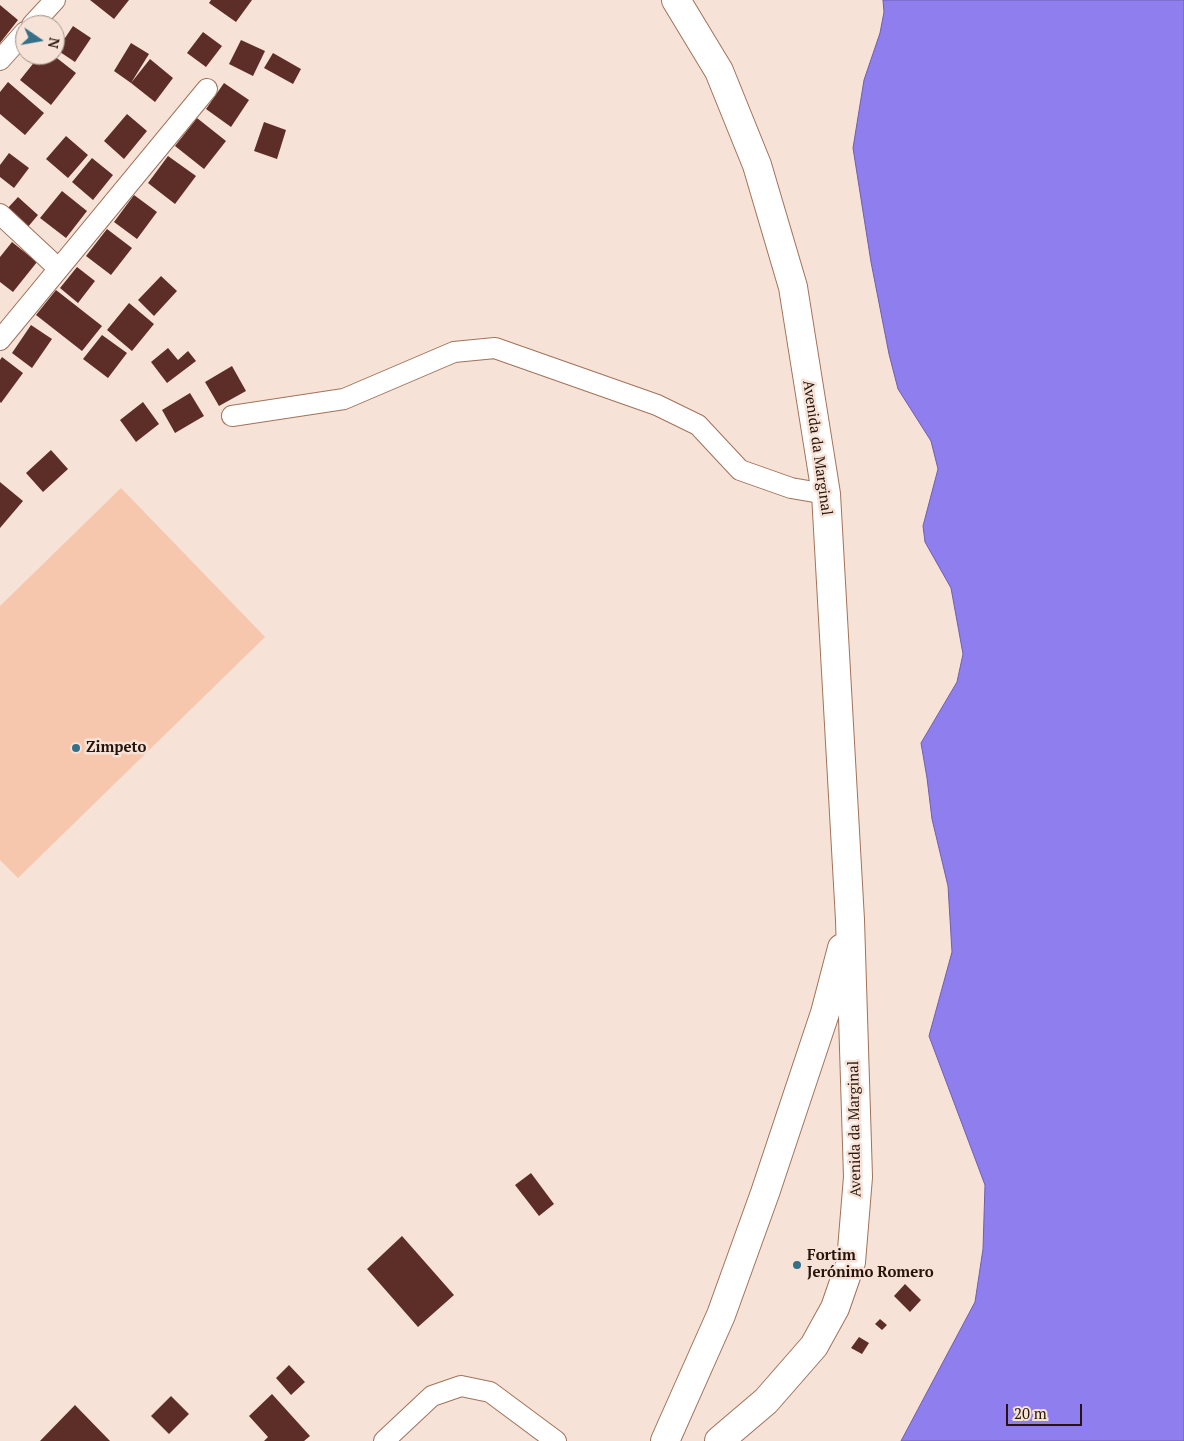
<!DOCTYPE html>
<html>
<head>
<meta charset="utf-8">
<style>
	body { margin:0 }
	#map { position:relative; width:1184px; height:1441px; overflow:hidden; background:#f7e2d7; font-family:"PT Serif",serif }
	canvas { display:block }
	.north { position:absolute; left:15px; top:15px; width:50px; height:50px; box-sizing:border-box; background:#f7e2d7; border:1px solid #a49085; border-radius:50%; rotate:102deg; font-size:14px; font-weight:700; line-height:20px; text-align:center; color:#27150b }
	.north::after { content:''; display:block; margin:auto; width:18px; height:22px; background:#356f88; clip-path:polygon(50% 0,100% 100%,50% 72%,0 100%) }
	.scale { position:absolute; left:1006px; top:1404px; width:76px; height:22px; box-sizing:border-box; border:2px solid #27150b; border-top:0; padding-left:6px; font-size:15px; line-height:18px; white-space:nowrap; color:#27150b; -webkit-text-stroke:4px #f7e2d7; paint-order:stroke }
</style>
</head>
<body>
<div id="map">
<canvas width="1184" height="1441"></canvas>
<div class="north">N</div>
<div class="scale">20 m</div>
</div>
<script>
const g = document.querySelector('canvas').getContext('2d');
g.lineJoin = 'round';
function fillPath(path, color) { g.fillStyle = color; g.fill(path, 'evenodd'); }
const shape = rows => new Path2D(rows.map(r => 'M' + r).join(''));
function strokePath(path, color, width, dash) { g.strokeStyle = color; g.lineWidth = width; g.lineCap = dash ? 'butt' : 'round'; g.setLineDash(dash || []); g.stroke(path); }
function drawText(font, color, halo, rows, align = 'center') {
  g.font = font + ' "PT Serif",serif'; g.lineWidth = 5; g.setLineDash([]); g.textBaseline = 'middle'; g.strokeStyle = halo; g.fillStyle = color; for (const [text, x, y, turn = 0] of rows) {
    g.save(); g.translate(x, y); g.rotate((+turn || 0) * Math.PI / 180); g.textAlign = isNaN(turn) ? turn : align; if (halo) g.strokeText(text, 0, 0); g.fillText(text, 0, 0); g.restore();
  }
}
fillPath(shape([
	[121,488,265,637,18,878,0,860,0,606]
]), '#f6c6ad');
const water = shape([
	[883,0,1184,0,1184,1441,901,1441,975,1302,983,1249,985,1185,929,1036,952,952,948,886,932,819,927,778,921,743,957,682,963,654,951,588,925,542,923,526,938,469,931,441,898,389,889,354,871,262,853,148,864,80,880,33,884,12,883,0]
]);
fillPath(water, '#8f7eed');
strokePath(water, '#705ea9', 1);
fillPath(shape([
	[90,0,129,0,114,19],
	[211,0,252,0,236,22,209,3],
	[0,5,18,20,0,43],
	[73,26,91,38,75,62,57,50],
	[203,32,222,46,206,67,187,53],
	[241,40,265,51,253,76,229,64],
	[131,43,149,54,131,83,114,71],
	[273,53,301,69,293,84,264,68],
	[40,55,53,55,76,73,51,105,20,80],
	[150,59,173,78,155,102,131,83],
	[8,82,44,113,25,135,0,114,0,92],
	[224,83,249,100,231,127,206,109],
	[127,114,147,131,124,159,104,141],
	[197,118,226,141,204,169,175,146],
	[264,122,286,130,277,159,254,151],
	[66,136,88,155,68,178,46,159],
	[9,153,29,168,14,188,0,177,0,165],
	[168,156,196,176,175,204,148,183],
	[92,158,113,175,93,200,72,182],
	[62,191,87,211,66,238,40,218],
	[134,195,157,212,137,239,114,222],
	[18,197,38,215,27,228,6,210],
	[107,229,132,248,111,275,86,256],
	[12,242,37,262,13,292,0,282,0,257],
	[77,267,95,281,78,303,60,288],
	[161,276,177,291,154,316,138,300],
	[56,290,102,326,82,351,36,315],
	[129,303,154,324,132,351,107,330],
	[31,325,52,339,32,368,12,353],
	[102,335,127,353,108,378,83,359],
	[168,348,178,360,188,351,196,361,167,383,151,362],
	[2,357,23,373,1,403,0,402,0,360],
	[232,366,246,391,219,406,205,382],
	[190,393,204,416,175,433,162,410],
	[143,402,159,424,136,442,120,420],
	[51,450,68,469,43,492,26,473],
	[0,482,23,501,0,528],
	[531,1173,554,1204,539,1216,515,1185],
	[402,1236,454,1295,418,1327,367,1269],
	[905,1284,921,1300,910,1312,894,1296],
	[880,1319,887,1325,882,1330,875,1324],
	[859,1337,869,1343,862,1354,851,1348],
	[289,1365,305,1382,291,1395,276,1378],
	[272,1394,310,1436,304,1441,264,1441,268,1437,249,1416],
	[171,1396,189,1414,169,1434,151,1416],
	[75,1405,110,1441,40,1441]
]), '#5d2e28');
const street = shape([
	[32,25,55,0],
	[0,60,25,32],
	[0,214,58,268],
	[0,340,207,89],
	[232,416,344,399,454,352,495,348,657,405,698,425,740,470,791,488,826,494],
	[384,1441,432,1396,461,1386,490,1392,556,1441]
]);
const secondary = shape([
	[676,0,719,71,757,165,793,287,826,494,850,920,858,1177,851,1262,835,1308,814,1346,766,1401,719,1441],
	[665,1441,721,1315,765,1193,825,1013,842,948]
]);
strokePath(street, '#a27259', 22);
strokePath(secondary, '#a27259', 30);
strokePath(street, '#fff', 20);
strokePath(secondary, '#fff', 28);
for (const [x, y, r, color] of [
	[76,748,5,"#356f88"],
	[797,1265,5,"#356f88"]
]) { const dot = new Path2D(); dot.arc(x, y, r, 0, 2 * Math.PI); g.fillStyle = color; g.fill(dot); strokePath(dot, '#f7e2d7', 2); }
drawText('15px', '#27150b', '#f7e2d7', [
	["Avenida da Marginal",817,448,82],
	["Avenida da Marginal",855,1129,-91]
]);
drawText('bold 15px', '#27150b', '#f7e2d7', [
	["Zimpeto",86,748],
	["Fortim",807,1256],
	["Jerónimo Romero",807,1273]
], 'left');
</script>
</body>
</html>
